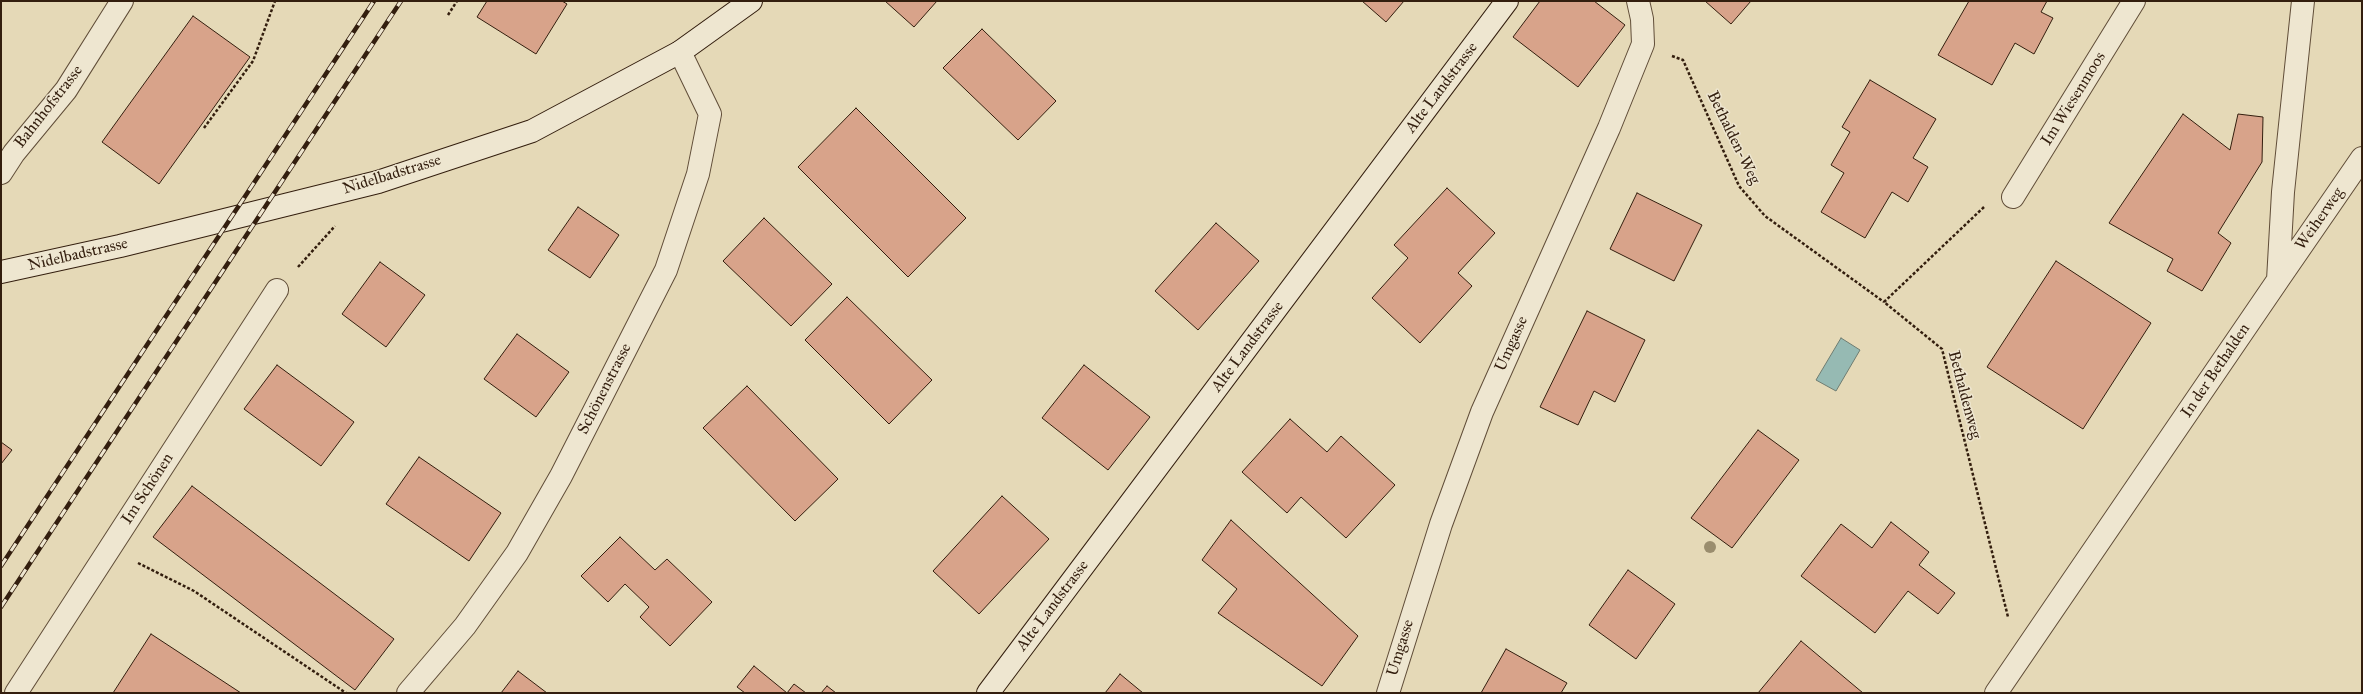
<!DOCTYPE html>
<html>
<head>
<meta charset="utf-8">
<style>
	body { margin:0 }
	#map { position:relative; width:2363px; height:694px; overflow:hidden; background:#e5d9b7; font-family:"IM FELL Great Primer",serif }
	canvas { display:block }
	.frame { position:absolute; inset:0; border:2px solid #331e0e; pointer-events:none }
</style>
</head>
<body>
<div id="map">
<canvas width="2363" height="694"></canvas>
<div class="frame"></div>
</div>
<script>
const g = document.querySelector('canvas').getContext('2d');
g.lineJoin = 'round';
function fillPath(path, color) { g.fillStyle = color; g.fill(path, 'evenodd'); }
const shape = rows => new Path2D(rows.map(r => 'M' + r).join(''));
function strokePath(path, color, width, dash) { g.strokeStyle = color; g.lineWidth = width; g.lineCap = dash ? 'butt' : 'round'; g.setLineDash(dash || []); g.stroke(path); }
function drawText(font, color, halo, rows, align = 'center') {
  g.font = font + ' "IM FELL Great Primer",serif'; g.lineWidth = 3; g.setLineDash([]); g.textBaseline = 'middle'; g.strokeStyle = halo; g.fillStyle = color; for (const [text, x, y, turn = 0] of rows) {
    g.save(); g.translate(x, y); g.rotate((+turn || 0) * Math.PI / 180); g.textAlign = isNaN(turn) ? turn : align; if (halo) g.strokeText(text, 0, 0); g.fillText(text, 0, 0); g.restore();
  }
}
const water = shape([
	[1841,338,1860,350,1836,391,1816,380,1841,338]
]);
fillPath(water, '#96bab3');
strokePath(water, '#6e7c71', 1);
const building = shape([
	[487,1,562,1,567,4,536,54,477,17,487,1],
	[885,1,937,1,914,27,885,1],
	[1362,1,1404,1,1386,22,1362,1],
	[1540,1,1594,1,1625,25,1578,87,1513,37,1540,1],
	[1705,1,1751,1,1731,24,1705,1],
	[1969,1,2047,1,2041,12,2053,18,2034,54,2015,43,1992,85,1938,55,1969,1],
	[193,16,250,57,159,184,102,142,193,16],
	[982,29,1056,101,1018,140,943,68,982,29],
	[1870,80,1936,119,1913,158,1928,167,1908,202,1892,192,1865,238,1821,212,1844,173,1831,165,1850,132,1842,127,1870,80],
	[856,108,966,218,908,277,798,167,856,108],
	[2183,114,2230,150,2238,114,2263,117,2262,162,2218,233,2231,243,2202,291,2167,271,2173,259,2109,223,2183,114],
	[1447,188,1495,233,1458,273,1472,286,1420,343,1372,298,1408,258,1394,245,1447,188],
	[1637,193,1702,225,1674,281,1610,249,1637,193],
	[578,207,619,235,590,278,548,250,578,207],
	[764,218,832,284,791,326,723,261,764,218],
	[1216,223,1259,261,1198,330,1155,291,1216,223],
	[2056,261,2151,323,2083,429,1987,367,2056,261],
	[380,262,425,295,386,347,342,314,380,262],
	[847,297,932,380,889,424,805,340,847,297],
	[1587,311,1645,340,1615,402,1594,391,1578,425,1540,407,1587,311],
	[517,334,569,372,536,417,484,379,517,334],
	[277,365,354,422,321,466,244,409,277,365],
	[1084,365,1150,417,1108,470,1042,418,1084,365],
	[747,386,838,479,795,521,703,428,747,386],
	[1290,419,1327,452,1341,436,1395,485,1346,538,1301,497,1287,513,1242,472,1290,419],
	[1758,430,1799,460,1732,548,1691,518,1758,430],
	[1,442,12,450,1,464,1,442],
	[419,457,501,513,469,561,386,504,419,457],
	[192,486,394,639,355,690,153,537,192,486],
	[1002,496,1049,539,979,614,933,571,1002,496],
	[1231,520,1358,636,1322,686,1218,613,1237,589,1202,560,1231,520],
	[1891,522,1929,552,1919,565,1955,593,1938,614,1908,591,1875,633,1801,576,1841,524,1872,548,1891,522],
	[620,537,655,570,667,559,712,602,670,646,640,617,649,607,625,584,608,602,581,576,620,537],
	[1628,570,1675,604,1636,659,1589,625,1628,570],
	[151,634,241,693,113,693,151,634],
	[1801,641,1863,693,1758,693,1801,641],
	[1506,649,1567,683,1561,693,1481,693,1506,649],
	[754,666,787,693,794,684,806,693,745,693,737,687,754,666],
	[518,671,547,693,501,693,518,671],
	[1120,674,1143,693,1105,693,1120,674],
	[827,686,836,693,821,693,827,686]
]);
fillPath(building, '#d8a38a');
strokePath(building, '#331e0e', 1);
const street = shape([
	[1,173,14,153,66,90,122,1],
	[2013,197,2134,1],
	[2278,280,2362,158],
	[16,693,277,290],
	[408,693,465,626,517,553,561,476,666,270,698,174,710,114,680,52],
	[1388,693,1441,524,1482,412,1609,128,1643,44,1642,19,1638,1],
	[1996,693,2278,280,2283,192,2303,1]
]);
const secondary = shape([
	[1,272,120,246,378,182,532,131,680,52,751,1],
	[988,693,1507,1]
]);
strokePath(street, '#604d38', 24);
strokePath(secondary, '#331e0e', 24);
strokePath(shape([
	[448,15,457,1],
	[1672,56,1683,60,1739,186,1765,216,1884,302],
	[204,128,253,61,275,1],
	[1984,207,1884,302,1942,349,2008,617],
	[298,267,335,226],
	[138,563,194,591,346,693]
]), '#331e0e', 2.5, [3, 2]);
strokePath(street, '#eee6d0', 22);
strokePath(secondary, '#eee6d0', 22);
const rail = shape([
	[1,566,374,1],
	[1,607,401,1]
]);
strokePath(rail, '#331e0e', 4.5);
strokePath(rail, '#eee6d0', 3, [9]);
g.fillStyle = '#9a8d6e';
for (const [x, y] of [
	[1710,547]
]) { g.beginPath(); g.arc(x, y, 6, 0, 2 * Math.PI); g.fill(); }
drawText('16px', '#331e0e', '#eee6d0', [
	["Alte Landstrasse",1442,88,-53],
	["Im Wiesenmoos",2074,99,-58],
	["Bahnhofstrasse",49,107,-52],
	["Bethalden-Weg",1733,138,64],
	["Nidelbadstrasse",392,175,-17],
	["Weiherweg",2320,219,-55],
	["Nidelbadstrasse",78,255,-13],
	["Umgasse",1512,344,-66],
	["Alte Landstrasse",1248,347,-53],
	["In der Bethalden",2216,371,-56],
	["Schönenstrasse",605,389,-63],
	["Bethaldenweg",1964,395,75],
	["Im Schönen",148,489,-57],
	["Alte Landstrasse",1053,606,-53],
	["Umgasse",1401,648,-73]
]);
</script>
</body>
</html>
